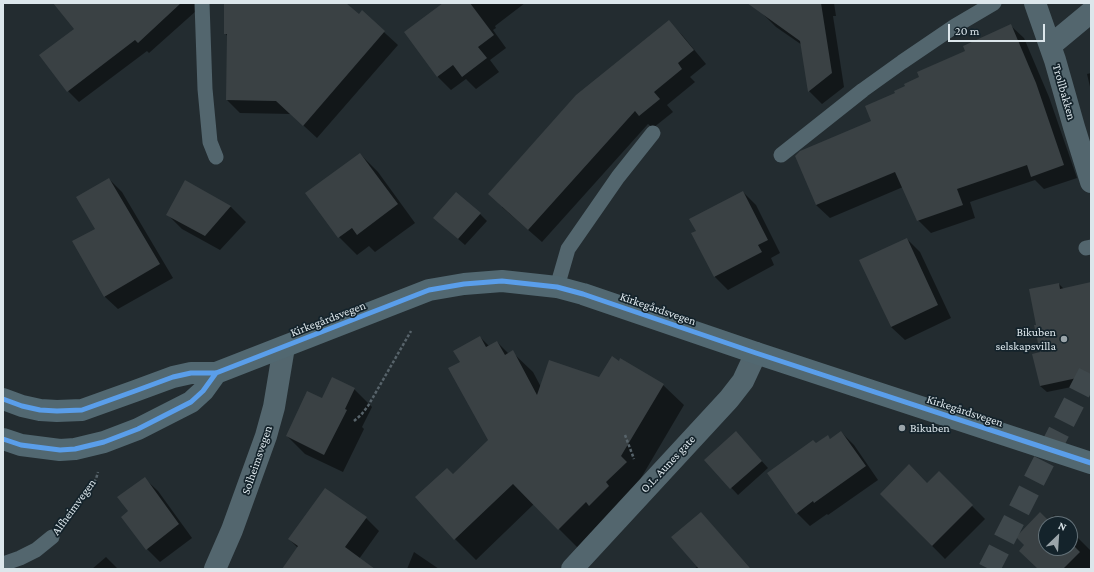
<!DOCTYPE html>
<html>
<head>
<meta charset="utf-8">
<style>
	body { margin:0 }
	#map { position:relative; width:1094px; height:572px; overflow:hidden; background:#232c30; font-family:"Crimson Pro",serif }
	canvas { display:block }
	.frame { position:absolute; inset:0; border:4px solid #dce6eb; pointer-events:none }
	.north { position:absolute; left:1038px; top:516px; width:40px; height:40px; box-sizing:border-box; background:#14232b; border:1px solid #647178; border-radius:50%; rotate:25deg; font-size:11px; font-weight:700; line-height:16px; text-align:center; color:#dce6eb }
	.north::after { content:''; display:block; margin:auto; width:14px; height:18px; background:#9ba5aa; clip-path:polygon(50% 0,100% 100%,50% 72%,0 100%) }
	.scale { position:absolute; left:948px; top:24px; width:97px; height:18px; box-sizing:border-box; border:2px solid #dce6eb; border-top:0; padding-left:5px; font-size:12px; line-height:14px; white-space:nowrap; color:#dce6eb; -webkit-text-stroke:3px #14232b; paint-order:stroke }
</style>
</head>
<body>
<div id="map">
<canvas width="1094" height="572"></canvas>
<div class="frame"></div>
<div class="north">N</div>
<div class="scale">20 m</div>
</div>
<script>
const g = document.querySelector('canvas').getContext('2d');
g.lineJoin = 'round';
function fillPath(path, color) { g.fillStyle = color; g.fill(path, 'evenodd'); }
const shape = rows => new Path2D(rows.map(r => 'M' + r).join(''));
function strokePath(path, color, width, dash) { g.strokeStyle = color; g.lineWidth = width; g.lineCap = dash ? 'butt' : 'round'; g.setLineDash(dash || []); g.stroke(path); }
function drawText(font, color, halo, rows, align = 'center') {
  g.font = font + ' "Crimson Pro",serif'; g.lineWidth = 3.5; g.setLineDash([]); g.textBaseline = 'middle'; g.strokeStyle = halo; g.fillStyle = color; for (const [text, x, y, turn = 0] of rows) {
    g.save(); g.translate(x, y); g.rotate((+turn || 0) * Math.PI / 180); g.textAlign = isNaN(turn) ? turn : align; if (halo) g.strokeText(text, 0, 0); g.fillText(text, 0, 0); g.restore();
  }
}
fillPath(shape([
	[54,3,205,3,149,53,147,51,79,102,68,91,75,29],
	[225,3,304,3,359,15,362,12,398,45,317,138,291,114,240,113,227,100,228,37,225,33],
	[444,3,525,3,495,26,496,28,493,30,506,48,490,60,499,72,476,89,466,79,451,90,438,77,405,32],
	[776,3,834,3,836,16,833,16,844,87,822,104,809,91,802,45,776,27,763,14],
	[669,22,682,35,706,64,690,77,695,82,667,105,673,112,653,128,648,124,542,242,502,207],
	[1011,26,1024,38,1049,97,1077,178,1044,189,1035,180,970,202,975,218,931,233,918,220,903,187,830,218,816,205,873,122,896,94,920,78],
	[1091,73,1091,91,1087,74],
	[360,154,378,172,415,223,375,252,369,246,357,255,339,237],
	[109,179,122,192,173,278,118,309,104,296],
	[186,182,231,207,246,222,220,250,182,229,167,214],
	[743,192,756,205,780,253,771,258,774,265,728,290,715,277,692,234,697,231],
	[480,214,487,221,465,245,441,224],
	[907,239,920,252,951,318,905,340,891,327,861,261],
	[1091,283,1091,383,1047,392,1040,386,1041,353,1037,326,1059,284,1064,289],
	[480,337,489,346,497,342,509,354,512,352,533,372,541,387,600,378,620,362,663,385,684,405,641,478,647,483,580,550,534,504,476,560,455,539,453,476,489,440,461,362],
	[354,389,372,407,362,427,364,429,343,472,305,454,287,436,322,399],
	[841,432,854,445,878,480,828,515,827,514,810,526,797,513,816,444,827,436,831,440],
	[742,439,768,468,738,495,705,460],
	[939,473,985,519,945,559,881,494,928,484],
	[144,478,158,491,192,538,160,562,147,549,129,511],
	[701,513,711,524,751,569,694,569,698,566],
	[1054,515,1063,524,1046,524,1046,548,1070,548,1070,530,1091,551,1091,567,1089,569,1039,569,1026,545],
	[366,518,379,531,359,559,371,569,283,569,298,548,289,539],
	[414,552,439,569,407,569],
	[106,557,118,569,92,569]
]), '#0007');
fillPath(shape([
	[53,3,181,3,138,43,135,40,67,92,39,55,74,29],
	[224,3,346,3,359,14,362,10,385,31,303,126,276,101,226,100,227,34,224,34],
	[443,3,470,3,494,35,478,47,487,58,462,77,453,65,437,77,404,32],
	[747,3,821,3,832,73,808,92,800,41],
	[669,20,694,50,678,63,682,69,654,92,660,99,639,116,635,111,528,230,488,194,576,95],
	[1011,24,1036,83,1064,165,1031,177,1027,165,957,189,963,205,917,221,895,172,816,205,795,156,800,151,871,121,865,106,895,93,894,91,905,86,904,84,919,77,917,72,965,51,963,46],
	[360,153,398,204,357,235,352,228,338,238,305,193],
	[109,178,160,264,104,297,72,241,95,229,76,197],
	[185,180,231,206,205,236,166,215],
	[743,191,768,240,758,245,762,252,714,277,691,233,696,231,689,219],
	[456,192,481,213,458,239,433,218],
	[907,238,938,305,891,327,859,260],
	[1091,282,1091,375,1040,386,1032,354,1040,352,1034,325,1036,325,1029,289,1059,283,1060,289],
	[480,336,486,347,497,341,505,355,513,350,537,395,549,360,599,377,612,356,619,361,620,358,664,384,621,456,627,462,606,482,609,486,589,506,586,502,558,530,513,484,454,540,415,497,447,468,453,474,488,440,448,368,460,362,453,351],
	[332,377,355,388,345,409,347,410,324,455,286,436,307,391,322,398],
	[736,431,762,461,730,489,704,460],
	[841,431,866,466,814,503,813,501,796,514,767,473,813,440,816,443,828,435,830,439],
	[909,464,927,483,939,471,973,505,932,546,880,494],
	[145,477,179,524,146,550,121,517,128,511,117,497],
	[325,488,367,517,345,547,375,569,282,569,298,546,288,539],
	[701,512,751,569,699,569,671,537],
	[1040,512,1052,524,1046,524,1046,548,1070,548,1070,542,1080,552,1063,569,1038,569,1019,551,1024,545,1016,537]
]), '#3a4144');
strokePath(shape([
	[989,569,1091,369]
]), '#3f484c', 22, [22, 11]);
strokePath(shape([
	[354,421,361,415,368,406,411,331],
	[625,435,634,459],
	[67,518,88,492,96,479,98,472]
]), '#57636a', 2.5, [3, 2]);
strokePath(shape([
	[202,3,205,89,210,142,216,157],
	[781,155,863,90,902,62,955,26,994,3],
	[1086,248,1091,247],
	[557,287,568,249,618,177,653,133],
	[3,564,20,558,36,550,52,537]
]), '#53666e', 15);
strokePath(shape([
	[1035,3,1055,60,1074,127,1091,182],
	[1050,46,1091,12],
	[215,569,232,530,266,436,274,407,284,347],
	[572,569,729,399,743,381,756,353]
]), '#53666e', 22);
strokePath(shape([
	[3,399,22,406,40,410,57,411,82,410,135,391,173,377,191,373,216,373,429,290,464,284,502,281,557,287,583,294,756,353,1091,463],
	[3,439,21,445,60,450,75,449,104,442,138,429,191,402,203,391,216,373]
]), '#526871', 22);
strokePath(shape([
	[3,399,22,406,40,410,57,411,82,410,135,391,173,377,191,373,216,373,429,290,464,284,502,281,557,287,583,294,756,353,1091,463],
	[3,439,21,445,60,450,75,449,104,442,138,429,191,402,203,391,216,373]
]), '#5a9eea', 5);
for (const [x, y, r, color] of [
	[1064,339,4,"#9ba5aa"],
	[902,428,4,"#9ba5aa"]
]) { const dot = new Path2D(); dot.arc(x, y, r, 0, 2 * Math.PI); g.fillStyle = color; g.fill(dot); strokePath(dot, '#14232b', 1.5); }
drawText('12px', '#dce6eb', '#14232b', [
	["Trollbakken",1064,92,74],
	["Kirkegårdsvegen",658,309,19],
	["Kirkegårdsvegen",328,319,-21],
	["Kirkegårdsvegen",965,411,18],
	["Solheimsvegen",257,460,-71],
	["O.L. Aunes gate",668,464,-47],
	["Alfheimvegen",74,507,-54]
]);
drawText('12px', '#dce6eb', '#14232b', [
	["Bikuben",1056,332],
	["selskapsvilla",1056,346],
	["Bikuben",910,428,"left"]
], 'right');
</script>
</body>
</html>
